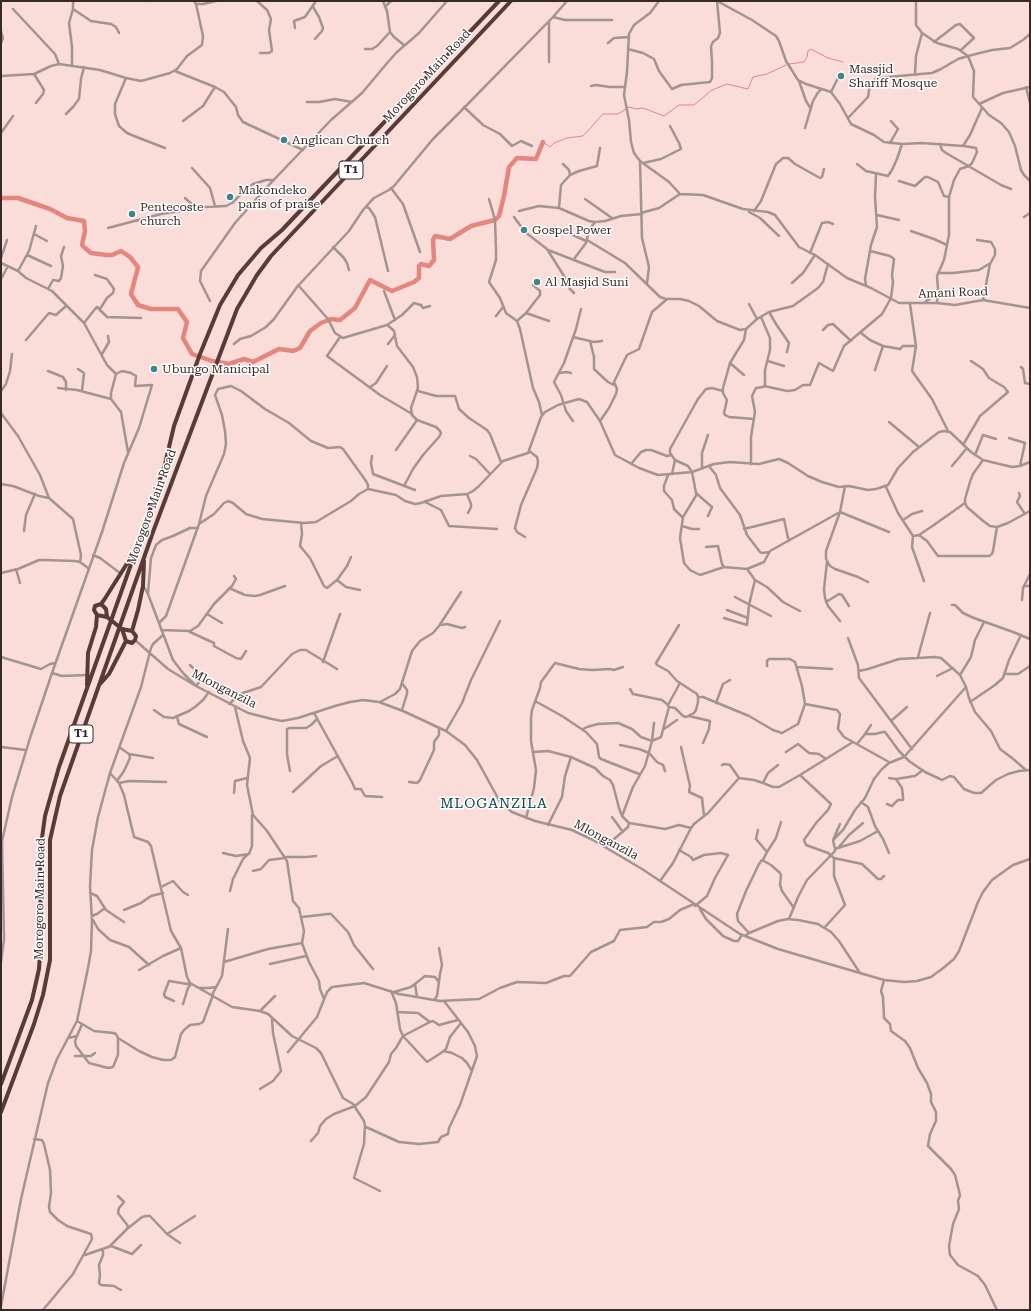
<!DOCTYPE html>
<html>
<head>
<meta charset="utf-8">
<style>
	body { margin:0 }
	#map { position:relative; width:1031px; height:1311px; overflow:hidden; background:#fadcd8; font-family:"Roboto Serif",serif }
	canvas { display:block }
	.frame { position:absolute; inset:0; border:2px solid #382a29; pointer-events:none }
</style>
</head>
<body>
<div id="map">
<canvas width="1031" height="1311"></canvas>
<div class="frame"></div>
</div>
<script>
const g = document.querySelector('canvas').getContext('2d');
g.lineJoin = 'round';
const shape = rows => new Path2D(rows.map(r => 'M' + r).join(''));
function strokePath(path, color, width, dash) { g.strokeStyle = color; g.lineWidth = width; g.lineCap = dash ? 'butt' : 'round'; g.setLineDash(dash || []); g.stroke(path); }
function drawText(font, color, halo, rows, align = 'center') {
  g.font = font + ' "Roboto Serif",serif'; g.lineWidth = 3; g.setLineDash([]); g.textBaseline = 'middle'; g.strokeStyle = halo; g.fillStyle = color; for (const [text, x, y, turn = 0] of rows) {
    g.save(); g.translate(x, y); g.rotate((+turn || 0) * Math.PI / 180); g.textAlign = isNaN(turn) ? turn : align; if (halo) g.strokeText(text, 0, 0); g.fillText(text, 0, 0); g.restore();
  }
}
strokePath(shape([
	[789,64,804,62,807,57,808,51,811,49,828,58,843,62],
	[543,142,550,147,554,143,567,138,583,136,603,114,618,114,629,107,636,109,643,108,664,116,679,105,694,105,712,90,727,84,748,89,753,77,767,74,786,65]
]), '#e2867e', 1);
strokePath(shape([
	[1,198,18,198,50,209,67,218,84,221,85,231,82,245,85,248,91,253,107,255,112,255,121,251,130,257,138,267,131,294,138,305,151,309,178,309,187,322,183,338,192,354,212,361,229,364,244,359,253,362,279,349,293,351,300,348,310,331,321,323,331,319,340,320,355,308,370,280,392,291,414,282,419,278,419,266,421,264,429,266,434,260,433,240,435,236,450,239,471,226,495,220,499,216,504,196,509,167,517,158,536,159,543,142]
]), '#e2867e', 4.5);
strokePath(shape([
	[146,1,147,1],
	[194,1,196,4,203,4,216,1],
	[257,1,267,10,271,19,269,30,272,51,269,53,260,53],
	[383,1,387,11,390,32,394,37,404,45],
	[659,1,650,13,634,25,629,34,627,72,624,95,629,120,631,142,634,153,640,161,669,182,680,194,703,195,743,209,768,212,775,215,799,247,815,255,847,278,871,288,899,303,937,303,955,305,983,300,1030,308],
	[717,1,752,20,776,36,779,41,786,61,798,80,806,84,831,92,840,104,851,124,874,135,884,142,902,144,922,143,963,146,970,135,982,108],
	[916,1,916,25,922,33,937,43,958,49,968,56,974,71,973,97,989,115,1001,123,1009,132,1015,146,1021,170,1024,175,1030,181],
	[313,7,319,17,323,28,322,31,315,39],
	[385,7,391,1],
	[13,9,55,54,59,64],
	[73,9,91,21,111,24,116,27,119,33],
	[553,17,565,20,612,20],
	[549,22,549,62],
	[295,28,294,21,305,17,316,1],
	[1,31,3,38,1,43],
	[934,42,956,25,960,24,974,38,961,50],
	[608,43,614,38,629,37],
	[365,49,372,49,377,46,390,32],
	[628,49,643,53,654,59,659,71,672,89,681,85,710,82,712,78,712,62,711,46,713,42,718,38,720,33,717,1],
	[72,65,72,47,69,23,73,9,73,1],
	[175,71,215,87,224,92,236,107,238,115,243,122,303,150],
	[34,74,44,90,43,94,36,103],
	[915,74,916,56,922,33],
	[1,76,34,74,51,66,59,64,100,70,126,78,141,81,170,73,177,69,187,56,202,45,203,36,196,4],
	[126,78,115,104,115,114,119,126,127,133,134,136,165,148],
	[799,81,806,101,811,109],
	[591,86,596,85,610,87,625,87],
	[1026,87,1030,103],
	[831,92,838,78],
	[307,102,319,102,335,99,352,102],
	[979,104,1003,93,1030,87],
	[464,107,483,125,500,134,512,146,521,141,532,146],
	[66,114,73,107,79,99,81,79,84,67],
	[848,118,868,97,870,84,877,78,932,73,941,69,958,59,968,56,992,50,1010,48,1023,40,1030,34],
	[183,121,203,106,215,87],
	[805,128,813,101,817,94,821,89],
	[1,133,13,116],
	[890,143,898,129,891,121],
	[940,144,942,150,946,153,1001,185,1011,189],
	[640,161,642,238,649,267,647,283],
	[643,163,661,159,681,149,679,143,670,126],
	[857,164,866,171,888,176,892,170,897,159,902,144],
	[192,168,210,188,215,206],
	[570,175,579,171,597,166,600,148],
	[899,181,915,186,925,177,928,177,938,182,944,196,949,197],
	[391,188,403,204,420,252],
	[185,198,195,207],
	[489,199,495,220,496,249,496,260,489,282,500,298,506,313,517,321,520,329,533,388,539,402,542,415],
	[585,199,612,218],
	[366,207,369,208,375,217,388,271],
	[559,208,561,185,570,175,569,170,563,164],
	[519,211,539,206,559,208,589,221,595,222,605,221,621,216,642,214],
	[754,211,761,201,776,164,783,158,788,158,795,164,820,178,822,177,824,169],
	[749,212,760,218,779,236],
	[641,213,659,208,680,194],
	[877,215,899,220],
	[514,217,525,232,547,249,564,276,570,289,574,293],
	[1024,217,1030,213],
	[108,228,161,214,205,207,226,206,232,203,246,189,253,184,266,180,274,180],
	[560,229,586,241],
	[911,231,934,239,947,245,944,260,937,276,938,289,937,303],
	[34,234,47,241],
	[587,240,625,263,660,297,666,299,680,299,689,301,699,306,717,321,740,330,746,329,757,319,769,312,793,306,818,288,823,282,828,264],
	[977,240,991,242,995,249,995,255,990,264,983,300],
	[947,245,949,235,949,197,954,180,960,169,969,166,972,163,977,152,976,148,964,146],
	[333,247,344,258,347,263,349,270],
	[548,250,605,272,615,272],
	[810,253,822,223,828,222,833,224],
	[27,255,51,266],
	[1,258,7,240],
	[574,259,586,243,589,230,595,222],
	[1,263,18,271,26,278,52,291,84,323,107,365,116,374,111,393,111,399,121,412,128,452],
	[18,271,29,251,36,226],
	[938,273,953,273,979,270,989,264],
	[95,275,107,279,114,289,113,293,107,298,100,309],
	[1,279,8,266],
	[792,283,803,273,815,255],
	[298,285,328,319,335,333,343,338,387,325,402,315,414,303,421,305,423,308,430,306],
	[866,285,865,279,871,245,877,227,875,197,876,174],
	[48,289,53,280,59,281,61,278,63,266,61,256,64,247],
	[384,291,395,320],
	[210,301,200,281,201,271,235,223,267,187,331,120,362,93,388,62,397,52,419,33,447,1],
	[924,303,938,292],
	[749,304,757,319],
	[910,304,916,346,912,371,932,399,948,431],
	[769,312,776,324,789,343,787,352],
	[526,313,549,321],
	[496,316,503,307],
	[517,321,526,313,540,295,540,291,533,285],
	[84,323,95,309,97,307,107,317,141,318],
	[387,325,391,328,394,331,397,346,413,367,417,377,418,388,411,408,412,415,417,420,436,427,440,431,441,433,439,437,423,455,413,469,404,486],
	[746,329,744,340,730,363,723,388,723,393,727,400,724,413,725,415,729,417,754,419],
	[823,330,828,325,833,324,851,341],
	[861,333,870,340,883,346,900,349,903,346,916,346],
	[340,337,327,356,380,395,412,414],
	[573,337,594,342,602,341],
	[26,340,49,313,56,315,66,306],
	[590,341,594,357,594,369,608,382,616,386],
	[234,344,240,339,251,336,266,327,274,319,297,287,349,231,363,210,371,201,374,198,389,190,394,186,433,139,458,114,553,17,567,1],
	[388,344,395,335],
	[102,354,109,342,108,336],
	[768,361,784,366],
	[730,363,744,375],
	[1021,367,1023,369,1025,383,1030,384],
	[78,369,84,373,82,391],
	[875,370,883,346],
	[48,371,63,377,66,382,66,390],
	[559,373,567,372,571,373],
	[764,386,787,391,795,390,803,385,810,385,819,363,833,371,844,346,882,314,891,298,893,282,892,275,894,259,890,256,870,251],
	[370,387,376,383,387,366],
	[58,388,77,390,111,399],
	[1,391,6,384,10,371,12,354],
	[418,391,436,396,455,396,459,409,469,418,487,430,490,434,501,462],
	[1,413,18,436,40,475,49,498,73,519,81,555,80,562],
	[573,421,566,411,561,395,554,382,564,363,576,329,581,309],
	[600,421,609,408,616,394,617,389,614,382,627,355,639,349,652,312,666,300],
	[889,422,919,447],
	[1009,438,1022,442,1025,443,1020,466],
	[963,445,980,416,1008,392,1004,387,989,378,983,369,971,361],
	[396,450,417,420],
	[975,455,983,435,996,439],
	[372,456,371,463,373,474,415,490],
	[470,456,476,459,490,474],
	[675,460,688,466,692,472,696,493,712,507,708,516],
	[983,460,973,474,970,482,965,499,965,503,967,507,982,520,990,526,997,527,1008,523,1030,511],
	[631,464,641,452,646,450,651,450,667,456,671,455],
	[751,464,751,437,755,412,752,396,756,388,763,387,765,385,765,370,770,350,770,338,761,317],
	[709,466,716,475,720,488,740,515,747,535,760,552,762,553,769,552],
	[952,466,967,448],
	[702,468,702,453,708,435],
	[672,474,675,460,670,453,670,449,698,399,706,389,712,388,723,391],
	[668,475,664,486,664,491,672,500,674,509,682,517],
	[1,484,13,486,39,496,49,498],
	[845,486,840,512,826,551,826,559,830,566,835,569,858,577,868,582],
	[886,487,898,513,913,536,912,547,924,581],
	[1019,493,1020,496,1017,502,1025,514],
	[467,494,471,504,471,507,468,513],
	[697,494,683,517,680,538,684,563,690,570,700,575,724,567],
	[425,502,441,510,449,526,497,529],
	[903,520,912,514,922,511],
	[301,523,302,534,300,546,310,558,324,586,327,588,337,580,346,587,360,590],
	[199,524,214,514,224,503,228,501,233,503,246,514,262,519,304,523,316,522,351,501,359,494,368,489,396,495,405,501,415,504,421,503,441,496,467,494,473,491,478,487,503,461,528,453,541,417,545,412,558,405,579,399,587,402,600,421,615,455,639,468,658,475,692,472,714,464,730,462,759,464,779,459,788,463,808,476,822,482,839,487,849,486,868,490,876,489,888,485,898,468,913,452,939,432,944,431,950,432,971,452,983,460,1012,467,1020,466,1030,462],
	[682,526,692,529,699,529],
	[744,529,784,519,788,538,790,540],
	[24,531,26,515,35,494],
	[919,535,927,541,938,556,989,556,992,554,993,551,997,527],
	[913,536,919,535,931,527,965,503],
	[525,537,517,532,515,528,521,505,537,468,538,462,537,457,529,451],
	[706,547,718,546,722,564,724,567,747,569,764,562,770,551,840,512,889,532],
	[93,555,100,558,120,573],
	[827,562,824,589,825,598,828,606,840,621],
	[16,569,20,583],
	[747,569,755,580,767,587,783,602,800,611],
	[1,573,18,569,39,560,45,560,75,561,80,562,88,568],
	[337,580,347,566,351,557],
	[1024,586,1030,586],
	[144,587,148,594,173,660,183,673,196,686,200,681,201,676,190,665],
	[229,588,245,595,255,596,260,595,285,586],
	[148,593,151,558,156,545,162,540,173,536,190,528,198,528],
	[735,597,771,616],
	[1022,600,1023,588,1030,574],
	[826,602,839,594,842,595,849,606],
	[952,605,955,605,963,613,974,618,1013,632,1030,639],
	[727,610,748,618],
	[207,614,222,623],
	[724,618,747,625,749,605,755,580],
	[159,623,166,616,199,524,206,496,224,454,226,444,225,431,222,415,215,395,218,389,231,386,241,391,265,409,289,423,311,441,328,448,340,447,343,449,366,481,368,485,368,489],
	[441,625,447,624,462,628,465,627],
	[161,630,190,631,198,626,214,604,232,586,236,579,234,576],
	[190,632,214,643,214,646,236,658,241,659,246,651],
	[848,638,858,665,859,678,912,749],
	[135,640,168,669,196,686,248,713,272,719,282,721,298,718,335,706,350,702,363,700,379,702,403,711,446,731,465,745,477,760,499,800,503,805,512,812,535,821,572,830,593,840,642,869,740,934,778,949,884,980,904,982,917,981,931,977,942,969,954,959,959,951,978,902,983,892,992,880,1013,865,1030,859],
	[1,657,41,669,50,664,55,663],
	[918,657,930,613],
	[323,662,340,614],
	[767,666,767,661,769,659,790,659,795,662,802,686,805,704,837,710,840,714,838,729,844,737,889,762],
	[797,667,832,669],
	[859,671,868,669,899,659,935,657,941,658,960,675,966,687,969,698,975,712,991,731,1000,749,1012,758,1026,770],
	[52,673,62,676,87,675],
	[1005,674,1018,674,1030,666],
	[960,675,971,657,975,640,984,622],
	[937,676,953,668],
	[698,697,703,697,749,716,773,730,782,733,798,724,805,704],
	[535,701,562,716,586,732,597,744,599,757,601,759,639,774],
	[380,702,395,694,400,689,412,651,420,641,433,633,439,626,461,592],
	[970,702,995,685,1003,678,1009,660,1021,635],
	[716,703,723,684,730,680],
	[229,704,240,694,261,687,292,654,300,650,306,650,337,669],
	[668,705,680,683],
	[235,707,243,741,250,758,247,785,253,815,267,831,287,861,293,901,299,908,304,931,302,943,309,962,319,981,320,989,324,999],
	[669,707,675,708,683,716,686,717,694,713,696,710,698,702,698,697,697,694,677,681,668,671,657,665,656,663,679,625],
	[154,710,164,717,173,718,189,711,195,707,203,700,209,692],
	[402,710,407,694,407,690,402,683],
	[314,713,352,782,355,789,361,789,365,796,382,797],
	[689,716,710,721,709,729,703,743],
	[177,717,179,724,207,737],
	[891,721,907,707],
	[583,729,587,727,598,724,618,723,632,729,641,737,652,741,654,723],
	[664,729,677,720],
	[446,731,462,703,471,680,500,621],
	[865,734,871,725],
	[857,744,865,734,875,734,883,732,885,732,899,751,909,761,925,772,940,779,942,780,950,776,954,777,964,789,974,793,981,793,996,780,1008,774,1019,771,1030,770],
	[620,745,639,749,649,753,657,762,663,765,665,771],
	[1,747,26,750],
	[681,747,690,786,689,792,702,798,704,816],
	[533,752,548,751,571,757,595,768,603,776,610,780,613,785,619,808,622,816,629,823,628,827,605,847],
	[786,752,798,744,809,753,819,754,826,759],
	[129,754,153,758],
	[722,765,725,764,730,765,739,778],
	[290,771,287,754,287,729,290,728,306,728,311,725,317,719],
	[110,773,119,783,124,795,134,837,148,842,151,846,171,931,181,948,187,977,190,983,232,1007,260,1011,268,1014,292,1036,316,1048,321,1053,343,1098,353,1104,364,1121,365,1126,364,1144,354,1178,380,1191],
	[800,775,853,742],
	[896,779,915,776,923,770],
	[117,781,124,771,130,758,129,754,119,747],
	[409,782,417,783,420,780,434,750,434,742,439,735,439,728],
	[119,783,129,781,166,782],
	[763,783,773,787,779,787,800,775,831,804,828,810,816,823,804,840,806,845,828,853,834,858,862,864,878,879,881,879,884,876],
	[293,792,321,766,338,756],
	[234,793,235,781,247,778],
	[861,802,868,807,875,826,883,839,889,853],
	[887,804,892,806,898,800,903,800,903,797,902,788,896,779,889,778],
	[622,816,633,787,645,766,652,741,661,737,669,707,667,704,662,700,633,694,630,689],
	[612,817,623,832],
	[526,818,534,788,536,770,531,741,531,718,532,710,540,688,541,682,555,663,579,669,593,670,610,669,614,670,623,667],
	[629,823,665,829,679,825,691,828],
	[548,825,562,797,565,776,571,757],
	[758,830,756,839,767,852,763,860],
	[833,840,843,830,855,810,865,798,874,779,882,769,889,763,904,757,966,687],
	[839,847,849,835,863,823],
	[835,849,860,841,878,831],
	[679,850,691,857,693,860,704,855,721,853,728,855,715,878,707,896,695,906],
	[767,852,776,838,781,822],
	[223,853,236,856,249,854,252,846,252,815],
	[285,857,307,857,316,856],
	[253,871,261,869,269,860,285,858],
	[660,881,673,863,691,828,694,824,708,813,739,778,754,780,763,783,768,773,778,765],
	[161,887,173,881,183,892,188,895],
	[230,891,233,879,243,859,247,855],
	[90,893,97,896,106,910,124,922],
	[700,909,706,919,723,936,734,941,738,941,742,935],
	[124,910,141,903,151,896,163,893],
	[92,916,97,914,105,908],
	[302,917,328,914,331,914,348,932,354,945,373,969],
	[789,919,798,897,807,880,835,851,835,849,833,840,840,824],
	[93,920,98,929,110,940,129,947,149,965],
	[825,927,845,905,834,876,834,858],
	[749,933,738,921,737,914,746,891,759,864,762,860,771,865,780,873,781,875,780,885,782,891,794,908],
	[745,936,749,933,778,921,788,919,798,920,818,924,831,932,839,941,860,973],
	[1,962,4,939,2,841,12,797,30,738,52,673,102,532,124,463,139,428,152,385,135,386,136,376,131,373,122,371,116,374],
	[224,962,268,949,302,943],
	[270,964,306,956],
	[139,970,163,956,181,948],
	[884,980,881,991,883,997,884,1018,890,1024,891,1031,905,1041,910,1048,918,1068,927,1083,931,1094,931,1102,936,1112,936,1121,930,1134,928,1146,951,1169,955,1175,960,1195,958,1201,959,1209,953,1224,949,1246,950,1255,958,1265,978,1276,985,1285,997,1310],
	[415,984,417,997],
	[199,988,209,988,216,987],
	[391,991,396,1003,400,1029,403,1036,427,1062,441,1053,446,1049,450,1037,461,1023],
	[394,992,411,987,425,976,435,977,438,981],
	[212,995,222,976,228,929],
	[435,999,437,996,440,974,442,965,439,948],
	[174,1001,165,997,164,994,169,981,187,984,190,983],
	[183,1004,188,988,191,984],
	[260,1011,275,996],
	[397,1012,418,1013,430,1022],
	[77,1021,94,1031,113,1033,116,1034,118,1038,139,1051,152,1057,163,1060,171,1060,175,1057,181,1034,184,1030,190,1025,199,1024,203,1022,213,995],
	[82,1024,75,1041,76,1046,89,1063,108,1068,113,1067,118,1055,118,1038],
	[68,1038,77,1036],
	[444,1051,452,1053,462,1058,467,1063,472,1071],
	[288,1052,317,1017,327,992,332,987,364,983,399,994,440,1001,479,999,500,988,517,982,546,983,564,976,570,976,591,952,614,941,620,930,647,927,654,922,661,922,669,919,680,910,694,904],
	[75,1056,91,1056,95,1053],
	[260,1089,273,1081,281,1071,273,1033,272,1019],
	[366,1127,399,1142,419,1144,438,1142,441,1137,448,1134,449,1128,460,1105,477,1056,475,1046,468,1032,444,1001],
	[34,1139,42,1140,44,1144,50,1170,51,1193,49,1207,50,1212,58,1220,67,1226,91,1234,92,1239,73,1274,43,1310],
	[311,1141,318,1133,320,1126,326,1119,334,1114,355,1106,366,1097,389,1062,391,1054,396,1048,403,1036,430,1022,433,1021,439,1025,458,1020],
	[127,1229,142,1217,146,1216,150,1216,167,1234,180,1243],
	[167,1234,195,1216],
	[109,1247,127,1229,128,1226,118,1213,119,1208,124,1202,118,1196],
	[103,1249,103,1255,99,1265,100,1275,99,1283,101,1285,114,1286,121,1290],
	[85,1255,111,1246,132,1254,141,1245],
	[1,1306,21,1199,48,1083,57,1059,77,1021,88,968,91,951,92,920,90,886,92,850,98,817,110,773,141,687,151,648,153,644,163,635]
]), '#a39391', 2.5);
strokePath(shape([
	[97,615,107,617,106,609,101,604],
	[132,631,138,610,143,586,144,561],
	[100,684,109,674,126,641,122,629,132,631,136,636,135,640,132,643,126,641],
	[87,685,88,653,96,627,97,615,94,610,95,606,101,604,104,600,133,554],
	[1,1084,32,1000,39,969,41,941,40,853,45,816,59,767,145,525,165,464,174,426,200,354,220,305,238,275,261,248,282,230,499,1],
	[1,1112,34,1024,43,995,50,960,50,840,60,796,153,532,237,309,257,275,271,256,511,1]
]), '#583a37', 4);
strokePath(shape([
	[107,617,122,629]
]), '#583a37', 4);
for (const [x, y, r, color] of [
	[841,76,4,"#3e858d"],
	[284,140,4,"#3e858d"],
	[230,197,4,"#3e858d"],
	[132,214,4,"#3e858d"],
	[524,230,4,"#3e858d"],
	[537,282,4,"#3e858d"],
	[154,369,4,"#3e858d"]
]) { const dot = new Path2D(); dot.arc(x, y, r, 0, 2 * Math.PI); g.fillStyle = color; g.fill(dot); strokePath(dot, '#fff', 1.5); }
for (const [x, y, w] of [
	[351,170,24],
	[81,734,24]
]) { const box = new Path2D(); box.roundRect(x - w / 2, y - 9, w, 18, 3); g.fillStyle = '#fff'; g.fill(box); strokePath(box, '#382a29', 1); }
drawText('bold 11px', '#382a29', null, [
	["T1",351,170],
	["T1",81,734]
]);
drawText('12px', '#382a29', '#fff', [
	["Massjid",849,69],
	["Shariff Mosque",849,83],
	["Anglican Church",292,140],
	["Makondeko",238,190],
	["paris of praise",238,204],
	["Pentecoste",140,207],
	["church",140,221],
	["Gospel Power",532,230],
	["Al Masjid Suni",545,282],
	["Ubungo Manicipal",162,369]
], 'left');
drawText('12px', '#382a29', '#fff', [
	["Morogoro Main Road",427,76,-47],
	["Amani Road",953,293,-2],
	["Morogoro Main Road",152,507,-70],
	["Mlonganzila",224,689,27],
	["Mlonganzila",606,840,28],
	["Morogoro Main Road",40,899,-89]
]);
g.letterSpacing = '1px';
drawText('14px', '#04464c', '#fff', [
	["MLOGANZILA",494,804]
]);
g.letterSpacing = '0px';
</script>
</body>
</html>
